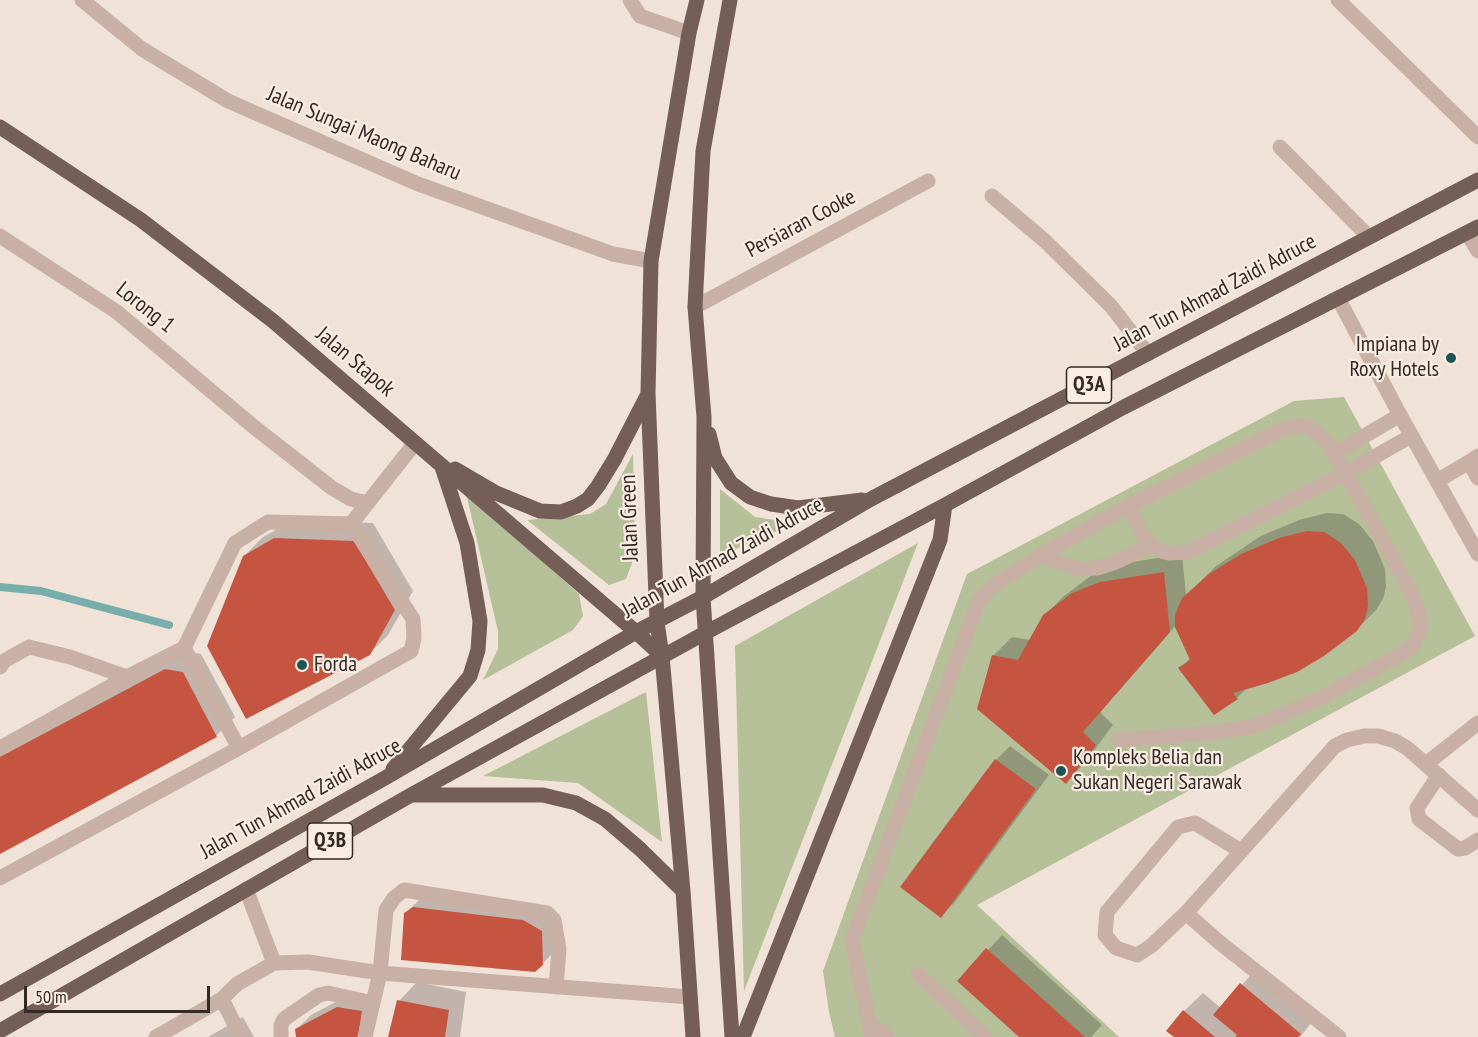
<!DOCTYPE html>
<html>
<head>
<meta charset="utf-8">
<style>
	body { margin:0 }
	#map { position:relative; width:1478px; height:1037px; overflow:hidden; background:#f0e2d7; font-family:"PT Sans Narrow",sans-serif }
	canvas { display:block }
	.scale { position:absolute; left:24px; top:986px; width:186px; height:27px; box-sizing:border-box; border:3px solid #332925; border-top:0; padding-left:8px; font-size:18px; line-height:21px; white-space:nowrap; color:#332925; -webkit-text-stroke:4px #f9ede3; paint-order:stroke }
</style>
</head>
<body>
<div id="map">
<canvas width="1478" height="1037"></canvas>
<div class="scale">50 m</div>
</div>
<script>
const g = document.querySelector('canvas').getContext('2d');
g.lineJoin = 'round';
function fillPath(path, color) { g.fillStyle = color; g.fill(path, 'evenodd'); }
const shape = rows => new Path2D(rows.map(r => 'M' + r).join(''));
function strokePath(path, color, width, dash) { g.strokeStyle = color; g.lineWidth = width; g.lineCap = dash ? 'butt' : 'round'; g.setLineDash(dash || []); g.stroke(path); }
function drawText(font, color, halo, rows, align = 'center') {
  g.font = font + ' "PT Sans Narrow",sans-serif'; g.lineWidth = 4.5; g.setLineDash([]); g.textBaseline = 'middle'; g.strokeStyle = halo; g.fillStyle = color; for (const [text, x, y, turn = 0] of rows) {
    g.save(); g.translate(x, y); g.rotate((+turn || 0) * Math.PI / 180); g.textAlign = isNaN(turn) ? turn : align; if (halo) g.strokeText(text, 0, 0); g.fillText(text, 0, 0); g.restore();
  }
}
fillPath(shape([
	[1344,397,1475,636,977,905,1119,1037,835,1037,829,1012,823,971,967,574,1294,401],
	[633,454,635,555,626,579,609,585,527,520,590,514,606,504],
	[720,489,755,517,795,523,720,556],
	[466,493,579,594,583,616,573,630,483,680,498,649,498,631],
	[918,543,744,991,735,646],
	[646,692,662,842,578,783,483,776]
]), '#b5bf98');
fillPath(shape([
	[1327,513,1343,514,1359,524,1373,541,1385,569,1386,587,1383,599,1376,610,1356,630,1247,688,1237,698,1180,669,1190,658,1178,623,1100,712,1113,725,1084,764,1065,782,993,656,1012,637,1030,640,1044,616,1064,596,1092,575,1120,564,1182,554,1186,596,1216,566,1261,536,1299,520],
	[294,520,373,523,413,591,388,635,369,654,244,556,263,537],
	[185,651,201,654,235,717,216,736,0,852,0,750],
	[1010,746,1049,775,955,902,941,916,996,760],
	[420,899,555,917,557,949,535,971,405,914],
	[1002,935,1102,1025,1091,1037,1021,1037,959,981],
	[1259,966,1318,1015,1300,1037,1176,1037,1184,1011,1203,993,1221,1008],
	[417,982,466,992,460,1037,390,1037,399,1001],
	[353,993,376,997,369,1037,297,1037,297,1029,311,1015],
	[243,1017,254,1037,208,1037]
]), '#0003');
strokePath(shape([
	[0,587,41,591,169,625]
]), '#77adab', 8);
fillPath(shape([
	[1307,531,1324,532,1341,543,1355,560,1367,588,1368,606,1365,619,1357,631,1324,656,1297,672,1268,683,1233,693,1238,699,1214,715,1178,668,1190,660,1175,627,1175,615,1182,598,1209,574,1241,554,1279,538],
	[274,538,354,541,395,610,370,655,246,719,207,646,243,556],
	[1164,572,1170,632,1083,732,1096,745,1066,784,977,709,992,655,1018,660,1043,615,1072,593,1100,582],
	[165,669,183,672,217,737,0,854,0,757],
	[995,759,1036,789,941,918,900,887],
	[413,907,523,920,542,931,543,965,535,972,401,960,404,913],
	[986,948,1085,1037,1019,1037,957,981],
	[1240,983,1301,1034,1298,1037,1235,1037,1237,1035,1213,1015],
	[397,1000,449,1010,445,1037,388,1037],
	[337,1007,362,1011,358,1037,296,1037,295,1029],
	[1183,1010,1215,1037,1174,1037,1166,1031]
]), '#c55541');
strokePath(shape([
	[82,0,142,49,228,101,418,184,613,254,651,261],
	[630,0,640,16,689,33],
	[1338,0,1478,137],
	[1280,147,1369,237],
	[992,196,1045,241,1111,306,1148,354],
	[1467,233,1478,251],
	[0,236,117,312,254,427,332,488,351,499,368,503],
	[1338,298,1400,415,1478,554],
	[695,307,928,181],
	[1334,454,1400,415],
	[1478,456,1469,462,1478,478],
	[1437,481,1469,462],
	[1128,506,1144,537,1151,545,1161,551,1169,553,1188,552,1346,473,1411,436],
	[351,524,415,443],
	[1040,556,1079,569,1097,568,1116,562,1151,545],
	[184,648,239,748],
	[0,667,4,661,29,647,70,657,127,677],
	[0,748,127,677,184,648,235,543,268,522,351,524,413,619,414,638,411,651,239,748,0,878],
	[1426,764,1478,723],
	[1439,775,1417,808,1419,819,1458,849,1465,848,1478,840],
	[246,889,274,963],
	[1186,913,1151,946,1137,955,1116,948,1105,935,1107,912,1178,827,1195,823,1241,851],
	[918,974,985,1037],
	[222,999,241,1037],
	[868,1020,887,1037],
	[156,1037,222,999,237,984,274,963,308,962,380,973,690,997],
	[281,1037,281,1025,284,1019,319,995,328,993,373,1003],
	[365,1037,380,973,386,910,394,898,404,890,547,913,554,920,559,949,556,987],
	[872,1037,852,940,977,605,990,588,1040,556,1128,506,1279,431,1291,427,1306,426,1321,436,1329,445,1346,473,1411,592,1419,612,1420,630,1413,645,1402,654,1320,698,1282,715,1250,727,1211,733,1119,740],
	[1339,1037,1219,942,1186,913,1335,746,1347,740,1364,736,1378,736,1395,741,1407,748,1478,810]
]), '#c8b1a4', 15);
strokePath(shape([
	[730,0,703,151,695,307,704,417,703,597,732,1037],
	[0,127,141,220,273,321,636,632,662,656],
	[709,434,715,458,731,483,750,497,771,504,798,508,862,500],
	[455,469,496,493,540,511,561,512,577,506,588,499,598,486,614,460,648,394],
	[393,769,470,676,478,650,480,621,467,543,442,467],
	[414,795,543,795,576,803,605,819,640,849,683,891],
	[0,994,385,778,636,632,703,597,871,499,1478,180],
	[0,1031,411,795,705,633,945,505,1124,407,1478,227],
	[693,1037,683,891,662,656,657,622,648,393,651,261,689,33,697,0],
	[743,1037,940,540,945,505]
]), '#755e56', 15);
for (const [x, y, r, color] of [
	[1451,358,6,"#1c5453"],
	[302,665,6,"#1c5453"],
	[1061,771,6,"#1c5453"]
]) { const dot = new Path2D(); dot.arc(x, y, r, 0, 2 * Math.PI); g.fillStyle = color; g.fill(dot); strokePath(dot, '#f9ede3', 2); }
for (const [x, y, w] of [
	[1089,385,45],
	[330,841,45]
]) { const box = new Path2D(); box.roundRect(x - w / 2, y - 18, w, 36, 4.5); g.fillStyle = '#f9ede3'; g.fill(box); strokePath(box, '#332925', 1.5); }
drawText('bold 21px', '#332925', null, [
	["Q3A",1089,385],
	["Q3B",330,841]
]);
drawText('22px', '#332925', '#f9ede3', [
	["Jalan Sungai Maong Baharu",364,134,23],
	["Persiaran Cooke",801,224,-28],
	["Jalan Tun Ahmad Zaidi Adruce",1215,293,-28],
	["Lorong 1",145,308,38],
	["Jalan Stapok",355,362,40],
	["Jalan Green",630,518,-92],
	["Jalan Tun Ahmad Zaidi Adruce",723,558,-29],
	["Jalan Tun Ahmad Zaidi Adruce",301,799,-29]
]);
drawText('22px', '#332925', '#f9ede3', [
	["Impiana by",1439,345,"right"],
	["Roxy Hotels",1439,370,"right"],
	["Forda",314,665],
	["Kompleks Belia dan",1073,758],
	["Sukan Negeri Sarawak",1073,783]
], 'left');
</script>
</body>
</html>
